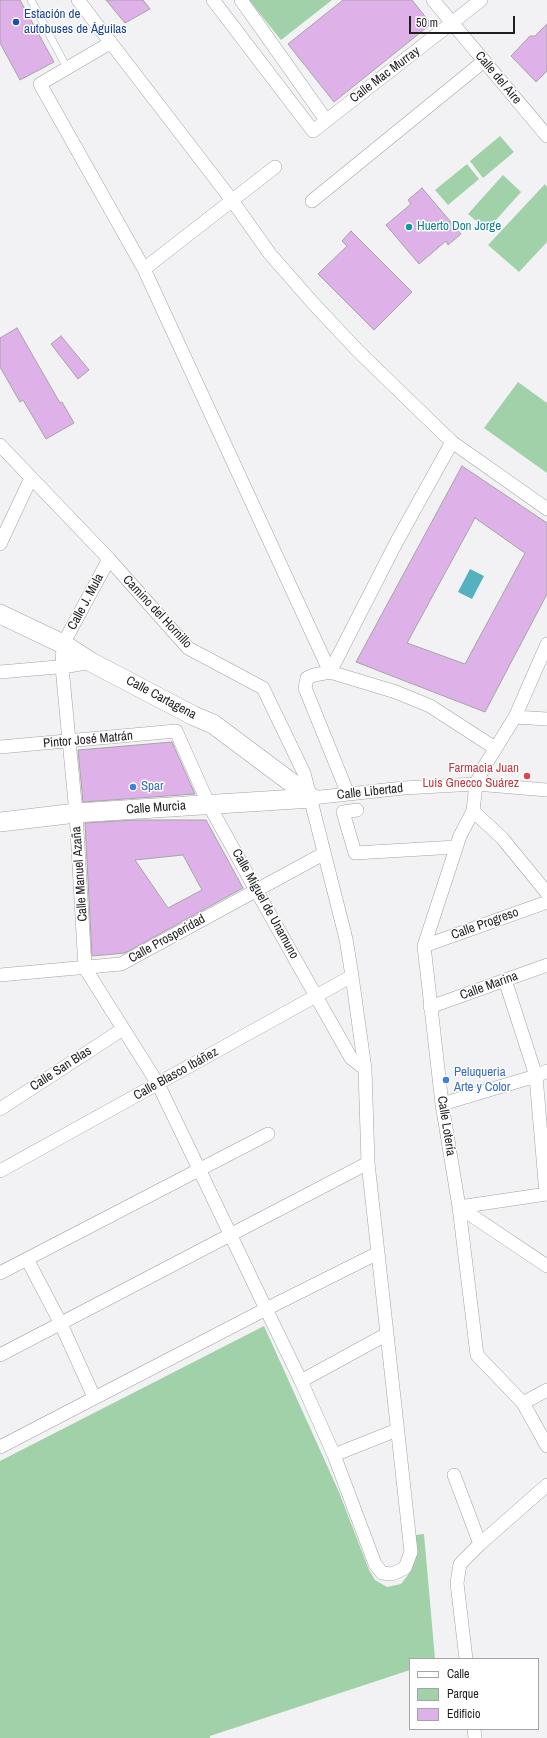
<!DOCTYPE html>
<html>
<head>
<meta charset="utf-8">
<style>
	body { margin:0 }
	#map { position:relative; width:547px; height:1738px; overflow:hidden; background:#f2f2f4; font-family:"Archivo Narrow",sans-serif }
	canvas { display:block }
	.legend { position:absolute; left:409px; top:1658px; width:130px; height:72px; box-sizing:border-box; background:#fff; border:1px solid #a5a5a6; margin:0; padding:5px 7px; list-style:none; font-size:12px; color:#1f1f20 }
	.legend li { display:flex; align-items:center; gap:8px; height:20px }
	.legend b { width:20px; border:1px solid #a5a5a6 }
	.scale { position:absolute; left:409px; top:16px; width:106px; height:18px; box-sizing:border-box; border:2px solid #1f1f20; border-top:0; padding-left:5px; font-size:12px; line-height:14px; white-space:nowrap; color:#1f1f20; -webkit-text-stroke:3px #fff; paint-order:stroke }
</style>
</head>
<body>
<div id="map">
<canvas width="547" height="1738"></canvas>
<ul class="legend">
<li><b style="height:5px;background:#fff"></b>Calle</li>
<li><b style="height:11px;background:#a1d1a8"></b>Parque</li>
<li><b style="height:11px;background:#deb1e8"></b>Edificio</li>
</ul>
<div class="scale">50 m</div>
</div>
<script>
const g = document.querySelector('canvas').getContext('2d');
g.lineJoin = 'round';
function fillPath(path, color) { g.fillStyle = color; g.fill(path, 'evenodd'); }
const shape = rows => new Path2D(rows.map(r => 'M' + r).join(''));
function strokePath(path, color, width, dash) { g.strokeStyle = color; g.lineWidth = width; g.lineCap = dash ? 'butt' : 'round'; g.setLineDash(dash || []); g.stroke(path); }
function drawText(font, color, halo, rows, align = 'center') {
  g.font = font + ' "Archivo Narrow",sans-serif'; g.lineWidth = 3; g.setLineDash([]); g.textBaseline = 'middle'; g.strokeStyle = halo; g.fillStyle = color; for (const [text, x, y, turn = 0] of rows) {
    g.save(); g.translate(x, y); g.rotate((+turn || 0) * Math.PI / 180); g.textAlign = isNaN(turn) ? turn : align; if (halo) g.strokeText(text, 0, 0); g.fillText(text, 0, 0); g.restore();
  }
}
fillPath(shape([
	[249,0,332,0,281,40],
	[500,136,514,152,483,178,470,161],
	[467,164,479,179,448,205,435,190],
	[503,175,521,192,487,230,468,214],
	[545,184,547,187,547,242,519,272,488,245],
	[518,382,547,403,547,473,484,428],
	[264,1326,339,1492,369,1570,375,1580,387,1587,401,1584,411,1571,416,1553,415,1535,424,1534,435,1659,410,1659,410,1670,210,1736,210,1738,0,1738,0,1461]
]), '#a1d1a8');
fillPath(shape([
	[470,569,484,576,472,599,458,592]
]), '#55b0c0');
const building = shape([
	[0,0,20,0,54,62,20,80,0,43,0,0],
	[106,0,143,0,150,9,125,23,106,0],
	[343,0,412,0,431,24,334,102,288,44,343,0],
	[547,24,547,71,536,82,511,56,530,36,535,36,547,24],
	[422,188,461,234,448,245,446,241,419,264,386,225,411,204,408,200,422,188],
	[351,231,412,292,374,330,318,274,347,246,342,241,351,231],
	[17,328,60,403,62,402,74,423,46,439,23,400,20,402,0,367,0,338,17,328],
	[61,336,89,370,78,379,51,344,61,336],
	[462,466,547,523,547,594,485,712,356,662,462,466],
	[475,518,525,553,465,664,407,643,475,518],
	[172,742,195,794,83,802,78,750,172,742],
	[134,820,206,820,243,888,125,953,92,956,85,823,134,820],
	[183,855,202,890,168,908,135,860,183,855]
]);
fillPath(building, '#deb1e8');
strokePath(building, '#a5a4a5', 1);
const lane = shape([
	[31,0,67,68]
]);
const street = shape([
	[78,0,231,199,270,254,312,302,358,351,452,442,547,509],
	[213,0,313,131,481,0],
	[241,0,326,120],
	[433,0,547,136],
	[110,43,40,84,144,269,330,672],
	[312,201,484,61],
	[144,269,275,167],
	[0,445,109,559,188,648,263,688,304,773,346,939,352,976,365,1069,368,1163,378,1253],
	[0,544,31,478],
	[547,644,515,717,484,767,476,784,473,811,460,836,424,946,442,1104,459,1207,477,1355,523,1403,547,1446],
	[0,672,69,666,91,662],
	[330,672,396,543,452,442],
	[515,717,547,719],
	[176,731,209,805,256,890,351,1058,365,1069],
	[0,747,176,731],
	[348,794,305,688,307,678,314,675,330,672,396,692,430,706,495,748],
	[312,798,403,788,476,784,547,790],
	[357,810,343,812,355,853,456,847],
	[473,811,502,838,547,893],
	[424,946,547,902],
	[0,975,121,964,323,854],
	[505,980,536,1076,546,1194],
	[430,1007,547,965],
	[442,1104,536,1076,547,1071],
	[0,1109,123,1029],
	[0,1171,352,976],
	[459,1207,547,1266],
	[459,1207,547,1194],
	[27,1259,61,1324,94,1397],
	[0,1273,268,1134],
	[0,1355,368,1163],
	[301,1381,334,1455,375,1564,382,1573,392,1574,405,1568,411,1552,387,1334],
	[523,1403,547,1390],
	[0,1447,266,1309,378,1253,387,1334,301,1381,266,1309,199,1169,158,1084,85,968,76,813,62,667,63,644,109,559],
	[334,1455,397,1430],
	[454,1475,480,1544],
	[466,1659,457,1583,460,1564,480,1544,547,1485],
	[474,1729,475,1738]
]);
const secondary = shape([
	[0,614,63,644,91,662,194,716,213,724,312,798],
	[0,822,76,813,312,798]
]);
strokePath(lane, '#a2a3a4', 8);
strokePath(street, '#a2a3a4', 14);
strokePath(secondary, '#a2a3a4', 20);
strokePath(lane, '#fff', 7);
strokePath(street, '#fff', 13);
strokePath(secondary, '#fff', 19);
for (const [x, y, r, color] of [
	[16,22,4,"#1a4fb4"],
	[409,227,4,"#0f9aa8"],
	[527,776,4,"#e0444e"],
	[133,787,4,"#3f7fe0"],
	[446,1080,4,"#3f7fe0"]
]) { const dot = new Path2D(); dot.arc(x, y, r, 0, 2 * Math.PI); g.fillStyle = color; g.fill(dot); strokePath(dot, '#fff', 1.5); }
drawText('13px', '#164399', '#fff', [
	["Estación de",24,15],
	["autobuses de Águilas",24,30]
], 'left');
drawText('13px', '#1f1f20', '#fff', [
	["Calle Mac Murray",385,75,-37],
	["Calle del Aire",498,78,50],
	["Calle J. Mula",86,602,-62],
	["Camino del Hornillo",157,612,47],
	["Calle Cartagena",161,698,28],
	["Pintor José Matrán",88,740,-5],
	["Calle Libertad",370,792,-6],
	["Calle Murcia",156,808,-4],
	["Calle Manuel Azaña",80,874,-94],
	["Calle Miguel de Unamuno",265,904,61],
	["Calle Progreso",485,924,-20],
	["Calle Prosperidad",167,939,-29],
	["Calle Marina",489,986,-20],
	["Calle San Blas",61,1069,-33],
	["Calle Blasco Ibáñez",176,1074,-29],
	["Calle Lotería",446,1126,81]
]);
drawText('13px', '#0d838f', '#fff', [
	["Huerto Don Jorge",417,227]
], 'left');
drawText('13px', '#be3a42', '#fff', [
	["Farmacia Juan",519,769],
	["Luis Gnecco Suárez",519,784]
], 'right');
drawText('13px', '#366cbe', '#fff', [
	["Spar",141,787],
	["Peluqueria",454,1073],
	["Arte y Color",454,1088]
], 'left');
</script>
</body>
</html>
